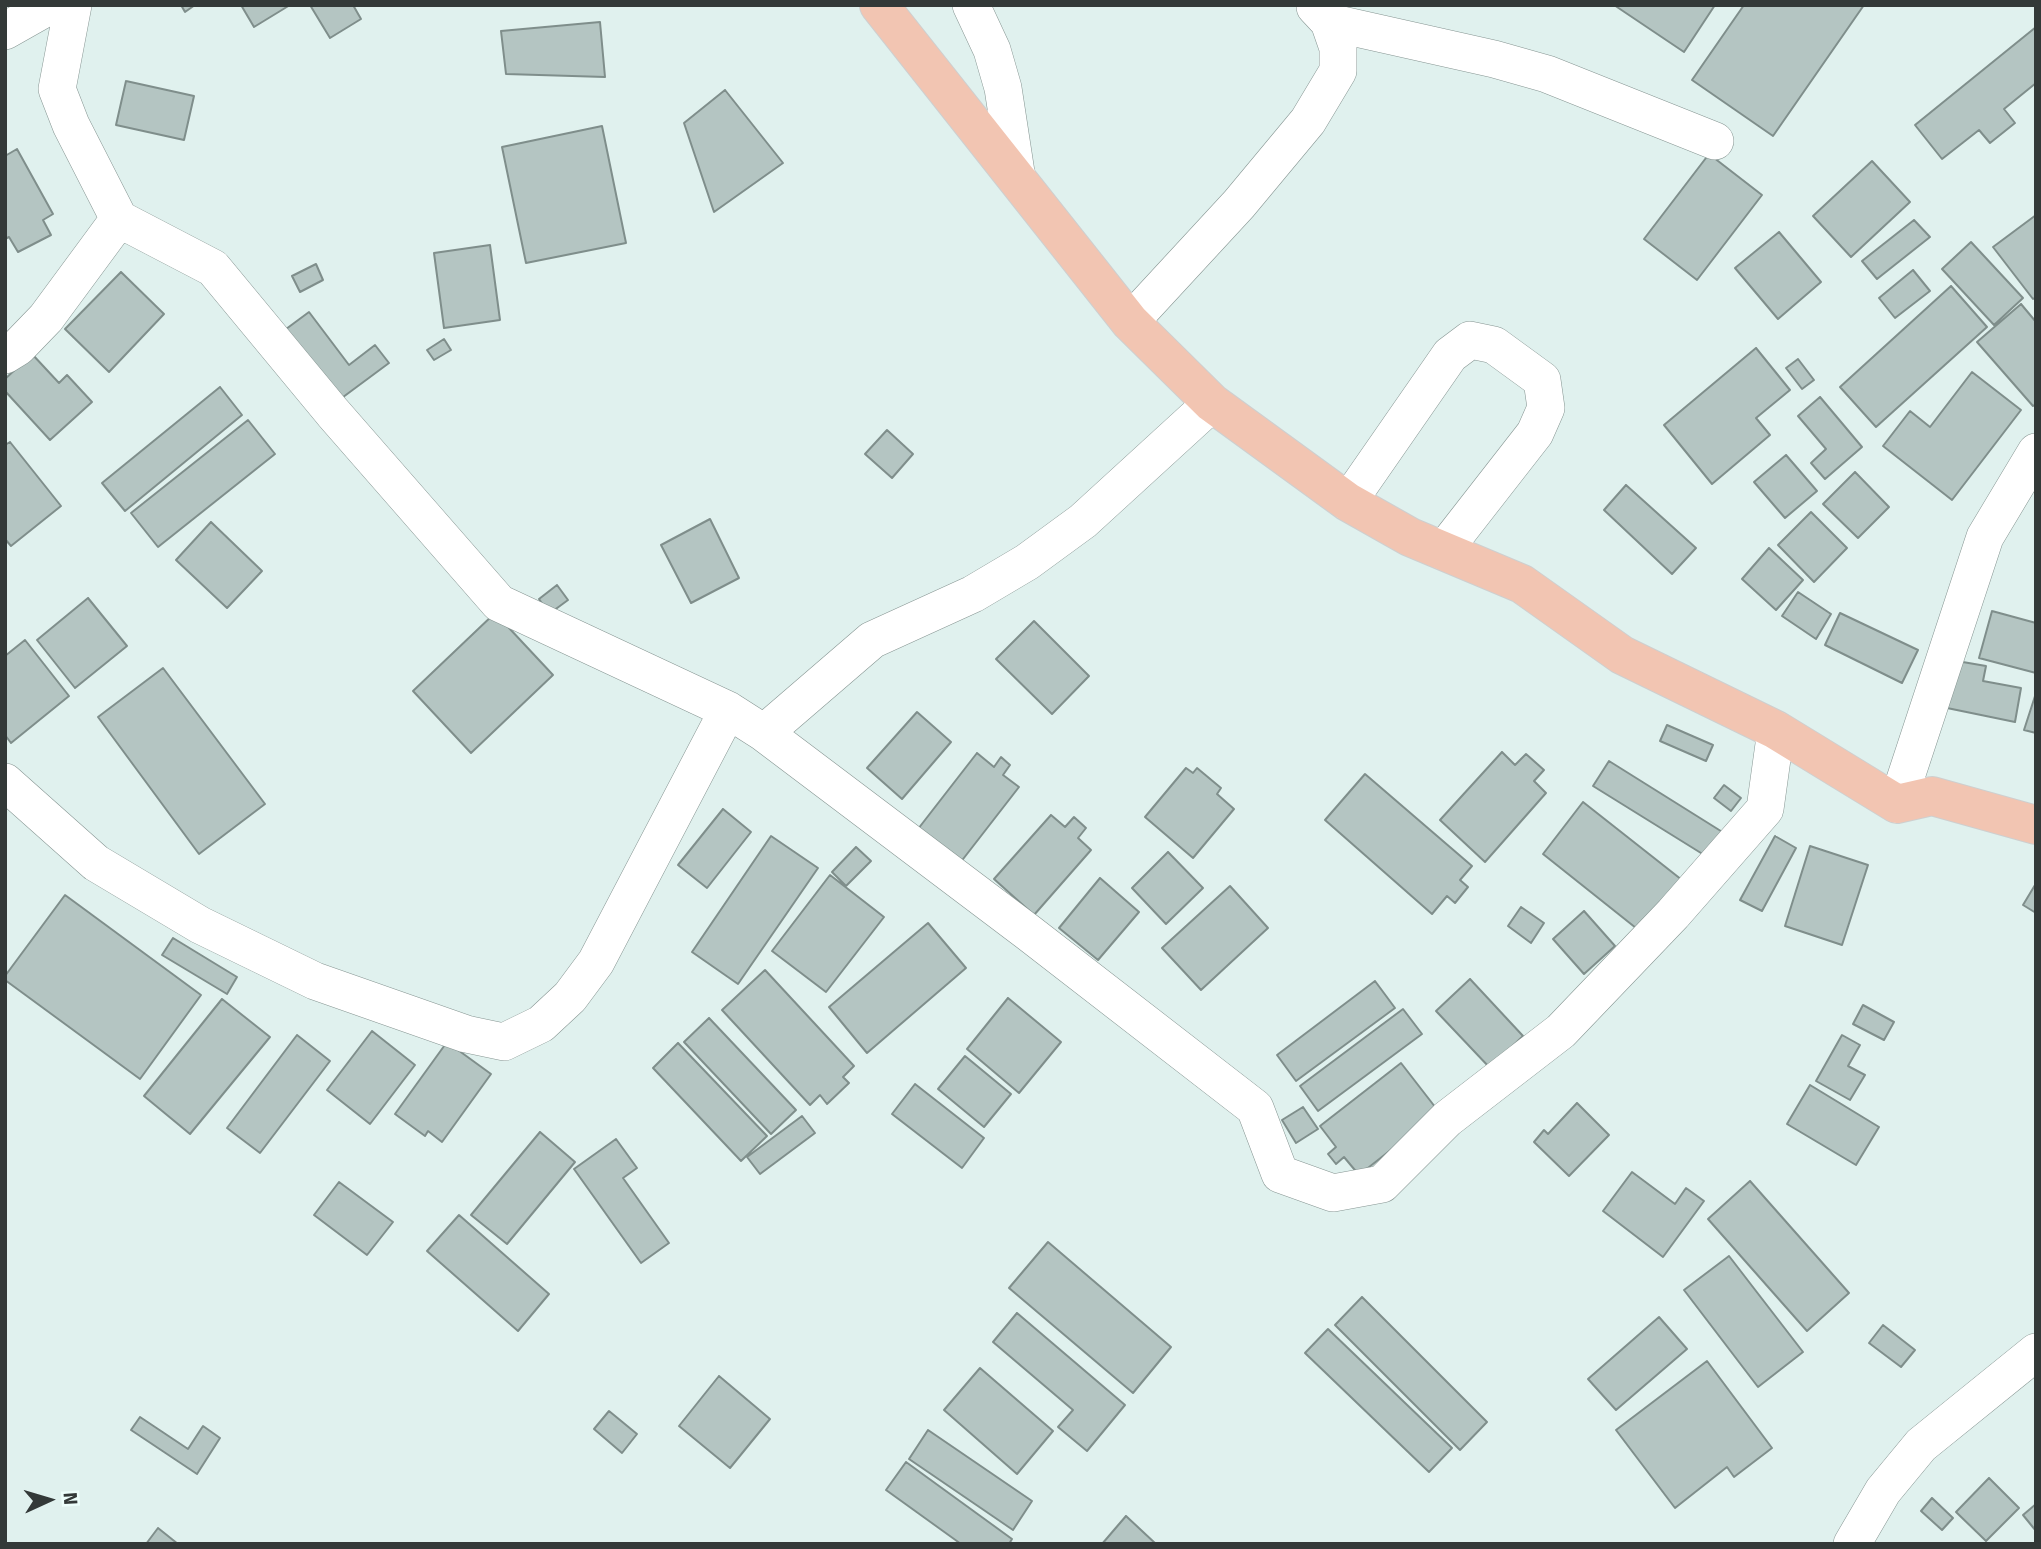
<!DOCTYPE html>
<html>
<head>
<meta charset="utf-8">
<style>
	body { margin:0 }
	#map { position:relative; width:2041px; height:1549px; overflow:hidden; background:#e0f1ee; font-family:"Fira Sans",sans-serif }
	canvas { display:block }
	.frame { position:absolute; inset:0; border:7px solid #333938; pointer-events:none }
	.north { position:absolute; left:14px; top:1465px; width:70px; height:70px; -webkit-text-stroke:5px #edfefb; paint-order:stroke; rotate:86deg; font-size:19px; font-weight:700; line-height:28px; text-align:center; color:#333938 }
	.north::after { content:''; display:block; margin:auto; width:24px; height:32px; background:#333938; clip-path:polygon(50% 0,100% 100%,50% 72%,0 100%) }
</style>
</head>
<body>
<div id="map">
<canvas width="2041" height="1549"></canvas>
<div class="frame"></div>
<div class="north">N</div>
</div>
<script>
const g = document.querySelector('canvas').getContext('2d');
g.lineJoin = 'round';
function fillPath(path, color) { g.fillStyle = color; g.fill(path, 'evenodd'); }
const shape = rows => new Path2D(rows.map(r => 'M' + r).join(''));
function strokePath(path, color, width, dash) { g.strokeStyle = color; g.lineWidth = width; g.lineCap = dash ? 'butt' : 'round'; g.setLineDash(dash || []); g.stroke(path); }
const building = shape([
	[181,5,195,5,185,12,181,5],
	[241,5,290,5,254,27,241,5],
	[310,5,353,5,361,19,330,38,310,5],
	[1614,5,1715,5,1684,52,1614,5],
	[1744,5,1864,5,1773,136,1692,80,1744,5],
	[600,22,605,77,506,74,501,31,600,22],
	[2036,27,2036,83,2004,109,2015,123,1990,143,1979,130,1942,159,1915,125,2036,27],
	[126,81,194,96,184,140,116,125,126,81],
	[725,90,783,163,714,212,684,123,725,90],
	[602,126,626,243,526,263,502,147,602,126],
	[17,149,53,214,43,220,51,235,18,252,9,237,5,239,5,156,17,149],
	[1709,154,1762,195,1697,280,1644,239,1709,154],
	[1872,161,1910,202,1851,257,1813,216,1872,161],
	[2036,215,2036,297,2033,299,1993,247,2036,215],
	[1914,220,1930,237,1877,279,1862,261,1914,220],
	[1779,232,1821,282,1778,319,1735,268,1779,232],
	[1971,242,2023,298,1994,325,1942,269,1971,242],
	[490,245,500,320,444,328,434,253,490,245],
	[316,264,323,280,300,292,292,276,316,264],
	[1913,270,1930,291,1895,318,1879,298,1913,270],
	[121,272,164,314,109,372,65,329,121,272],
	[1951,286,1987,327,1876,427,1840,387,1951,286],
	[2021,304,2036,322,2036,404,2033,406,1977,342,2021,304],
	[309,312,349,365,375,345,389,363,331,406,278,335,309,312],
	[444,339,451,350,434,360,427,350,444,339],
	[1756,348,1790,390,1756,418,1770,435,1712,484,1664,425,1756,348],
	[32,354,59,383,67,375,92,402,50,440,5,391,5,379,32,354],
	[1798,359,1814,380,1802,389,1786,368,1798,359],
	[1972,372,2021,410,1952,500,1883,446,1910,411,1930,427,1972,372],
	[220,387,242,415,125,511,102,483,220,387],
	[1820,397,1862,447,1825,479,1811,463,1826,449,1798,416,1820,397],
	[248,420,275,454,158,547,131,513,248,420],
	[887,430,913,454,892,478,865,454,887,430],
	[10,442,61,506,11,546,5,539,5,445,10,442],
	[1786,455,1817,491,1785,518,1754,482,1786,455],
	[1855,472,1889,507,1858,538,1823,504,1855,472],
	[1626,485,1696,548,1672,574,1604,510,1626,485],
	[1811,512,1847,548,1814,582,1778,545,1811,512],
	[710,519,739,578,691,603,661,545,710,519],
	[211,522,262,571,227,608,176,560,211,522],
	[1769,548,1803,580,1776,610,1742,579,1769,548],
	[557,585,568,600,549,614,539,599,557,585],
	[1798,592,1831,614,1816,639,1782,616,1798,592],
	[88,598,127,646,75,688,37,640,88,598],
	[1992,611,2036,623,2036,673,1979,658,1992,611],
	[495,613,553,675,471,753,413,691,495,613],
	[1840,613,1918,650,1902,683,1825,645,1840,613],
	[1034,621,1089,676,1052,714,996,659,1034,621],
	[25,640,69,696,11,743,5,735,5,656,25,640],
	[1957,661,1986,666,1983,681,2021,688,2015,722,1947,708,1957,661],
	[163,668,265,804,199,854,98,717,163,668],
	[2036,693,2036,733,2024,730,2036,693],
	[917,712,951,742,902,799,867,768,917,712],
	[1667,725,1713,745,1706,761,1660,741,1667,725],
	[1502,752,1515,765,1526,754,1544,770,1534,781,1546,793,1485,862,1440,820,1502,752],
	[977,753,994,767,1001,757,1010,765,1003,775,1019,787,960,863,918,829,977,753],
	[1609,761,1724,833,1709,858,1593,786,1609,761],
	[1186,768,1193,773,1197,768,1221,788,1217,794,1234,809,1193,858,1145,817,1186,768],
	[1365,774,1472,866,1460,880,1468,887,1455,903,1447,896,1432,914,1325,820,1365,774],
	[1724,785,1741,798,1731,811,1714,798,1724,785],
	[1583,802,1682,880,1641,932,1543,854,1583,802],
	[723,809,751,832,707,888,678,865,723,809],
	[1051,815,1065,827,1074,817,1086,828,1078,838,1091,850,1034,915,994,879,1051,815],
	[771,836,818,868,738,984,692,952,771,836],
	[1775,836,1796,848,1762,911,1740,900,1775,836],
	[1810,846,1868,865,1842,945,1785,926,1810,846],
	[856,847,871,861,846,886,832,872,856,847],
	[1168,852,1203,888,1166,924,1132,888,1168,852],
	[830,875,884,917,826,992,772,951,830,875],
	[1100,878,1139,912,1098,960,1059,928,1100,878],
	[2035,885,2036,885,2036,913,2023,905,2035,885],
	[1230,886,1268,928,1201,990,1162,948,1230,886],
	[65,895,201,995,140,1079,5,980,5,976,65,895],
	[1521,907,1544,923,1531,943,1508,926,1521,907],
	[1584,911,1615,946,1584,974,1553,939,1584,911],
	[928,923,966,968,867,1053,829,1007,928,923],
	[173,938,237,977,227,994,162,955,173,938],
	[765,970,854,1066,843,1077,849,1083,827,1104,820,1095,810,1105,722,1010,765,970],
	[1470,979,1523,1036,1490,1068,1436,1011,1470,979],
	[1375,981,1395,1008,1296,1081,1277,1055,1375,981],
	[1008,998,1061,1042,1019,1093,967,1049,1008,998],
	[222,999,270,1037,190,1134,144,1096,222,999],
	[1863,1005,1894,1022,1884,1040,1853,1024,1863,1005],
	[1403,1009,1422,1034,1318,1111,1300,1086,1403,1009],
	[709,1018,796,1110,771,1134,684,1042,709,1018],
	[372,1031,415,1065,370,1124,327,1090,372,1031],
	[297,1035,330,1061,260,1153,227,1128,297,1035],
	[1842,1035,1860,1045,1848,1066,1865,1075,1850,1100,1816,1081,1842,1035],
	[447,1042,491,1074,442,1142,428,1131,425,1136,395,1114,447,1042],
	[678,1043,767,1136,741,1161,653,1068,678,1043],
	[965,1056,1011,1094,984,1127,938,1089,965,1056],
	[1401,1063,1439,1112,1359,1175,1344,1157,1336,1164,1328,1154,1336,1147,1320,1126,1401,1063],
	[915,1084,984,1138,962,1168,892,1114,915,1084],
	[1810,1085,1879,1127,1856,1165,1787,1124,1810,1085],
	[1577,1103,1609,1135,1569,1176,1534,1142,1544,1130,1548,1134,1577,1103],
	[1303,1107,1318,1129,1296,1143,1282,1120,1303,1107],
	[802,1116,815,1133,760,1174,747,1157,802,1116],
	[540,1132,575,1162,507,1244,471,1215,540,1132],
	[616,1139,637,1168,623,1178,669,1243,641,1263,574,1169,616,1139],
	[1632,1172,1675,1204,1686,1188,1704,1201,1663,1257,1603,1211,1632,1172],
	[1750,1181,1849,1293,1807,1331,1708,1219,1750,1181],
	[339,1182,393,1222,367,1255,314,1215,339,1182],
	[459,1215,549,1294,518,1331,427,1251,459,1215],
	[1048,1242,1171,1347,1133,1393,1009,1288,1048,1242],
	[1729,1256,1803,1352,1758,1387,1684,1290,1729,1256],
	[1362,1297,1487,1422,1460,1450,1335,1325,1362,1297],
	[1017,1313,1125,1405,1087,1451,1058,1427,1073,1410,993,1342,1017,1313],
	[1659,1317,1687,1349,1616,1410,1588,1379,1659,1317],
	[1883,1325,1915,1350,1901,1367,1869,1343,1883,1325],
	[1328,1329,1452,1448,1429,1472,1305,1353,1328,1329],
	[1707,1361,1772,1448,1734,1477,1727,1467,1675,1508,1616,1430,1707,1361],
	[980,1368,1053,1431,1017,1474,944,1410,980,1368],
	[719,1376,770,1419,730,1468,679,1426,719,1376],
	[609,1411,637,1434,622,1453,594,1429,609,1411],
	[140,1417,188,1449,203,1426,220,1438,197,1474,131,1430,140,1417],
	[928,1430,1032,1501,1013,1530,909,1459,928,1430],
	[906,1462,1012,1539,1009,1544,961,1544,886,1490,906,1462],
	[1989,1478,2019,1508,1986,1541,1956,1512,1989,1478],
	[1932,1498,1953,1518,1942,1530,1921,1511,1932,1498],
	[2036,1504,2036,1531,2023,1515,2036,1504],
	[1126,1516,1156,1544,1102,1544,1126,1516],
	[158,1528,178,1544,146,1544,158,1528]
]);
fillPath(building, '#b4c5c2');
strokePath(building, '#7f8e8b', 2);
const minor = shape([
	[73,5,57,89,71,125,119,219,213,268,333,413,499,603,728,710,764,733,1029,933,1255,1108,1280,1174,1333,1193,1382,1184,1447,1119,1561,1031,1673,914,1765,809,1776,730],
	[971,5,992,50,1003,88,1017,179],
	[1329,22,1494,59,1547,74,1715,141],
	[5,31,51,5],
	[1130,322,1239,204,1308,121,1338,71,1338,48,1329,22,1315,7],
	[5,355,18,347,46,318,119,219],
	[1348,502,1450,355,1470,340,1494,345,1542,380,1546,408,1535,433,1443,551],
	[764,733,872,640,973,594,1027,562,1083,521,1212,403],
	[5,782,96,863,200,925,315,981,466,1034,504,1042,541,1024,570,997,596,962,728,710],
	[1897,804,1985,537,2036,452],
	[1852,1544,1883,1491,1921,1445,2036,1352]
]);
const major = shape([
	[879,5,1130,322,1212,403,1348,502,1410,537,1522,584,1622,655,1776,730,1897,804,1932,796,2036,825]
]);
strokePath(minor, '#869592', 38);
strokePath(major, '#cecfcf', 40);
strokePath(minor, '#fff', 37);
strokePath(major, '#f2c5b2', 38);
</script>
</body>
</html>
